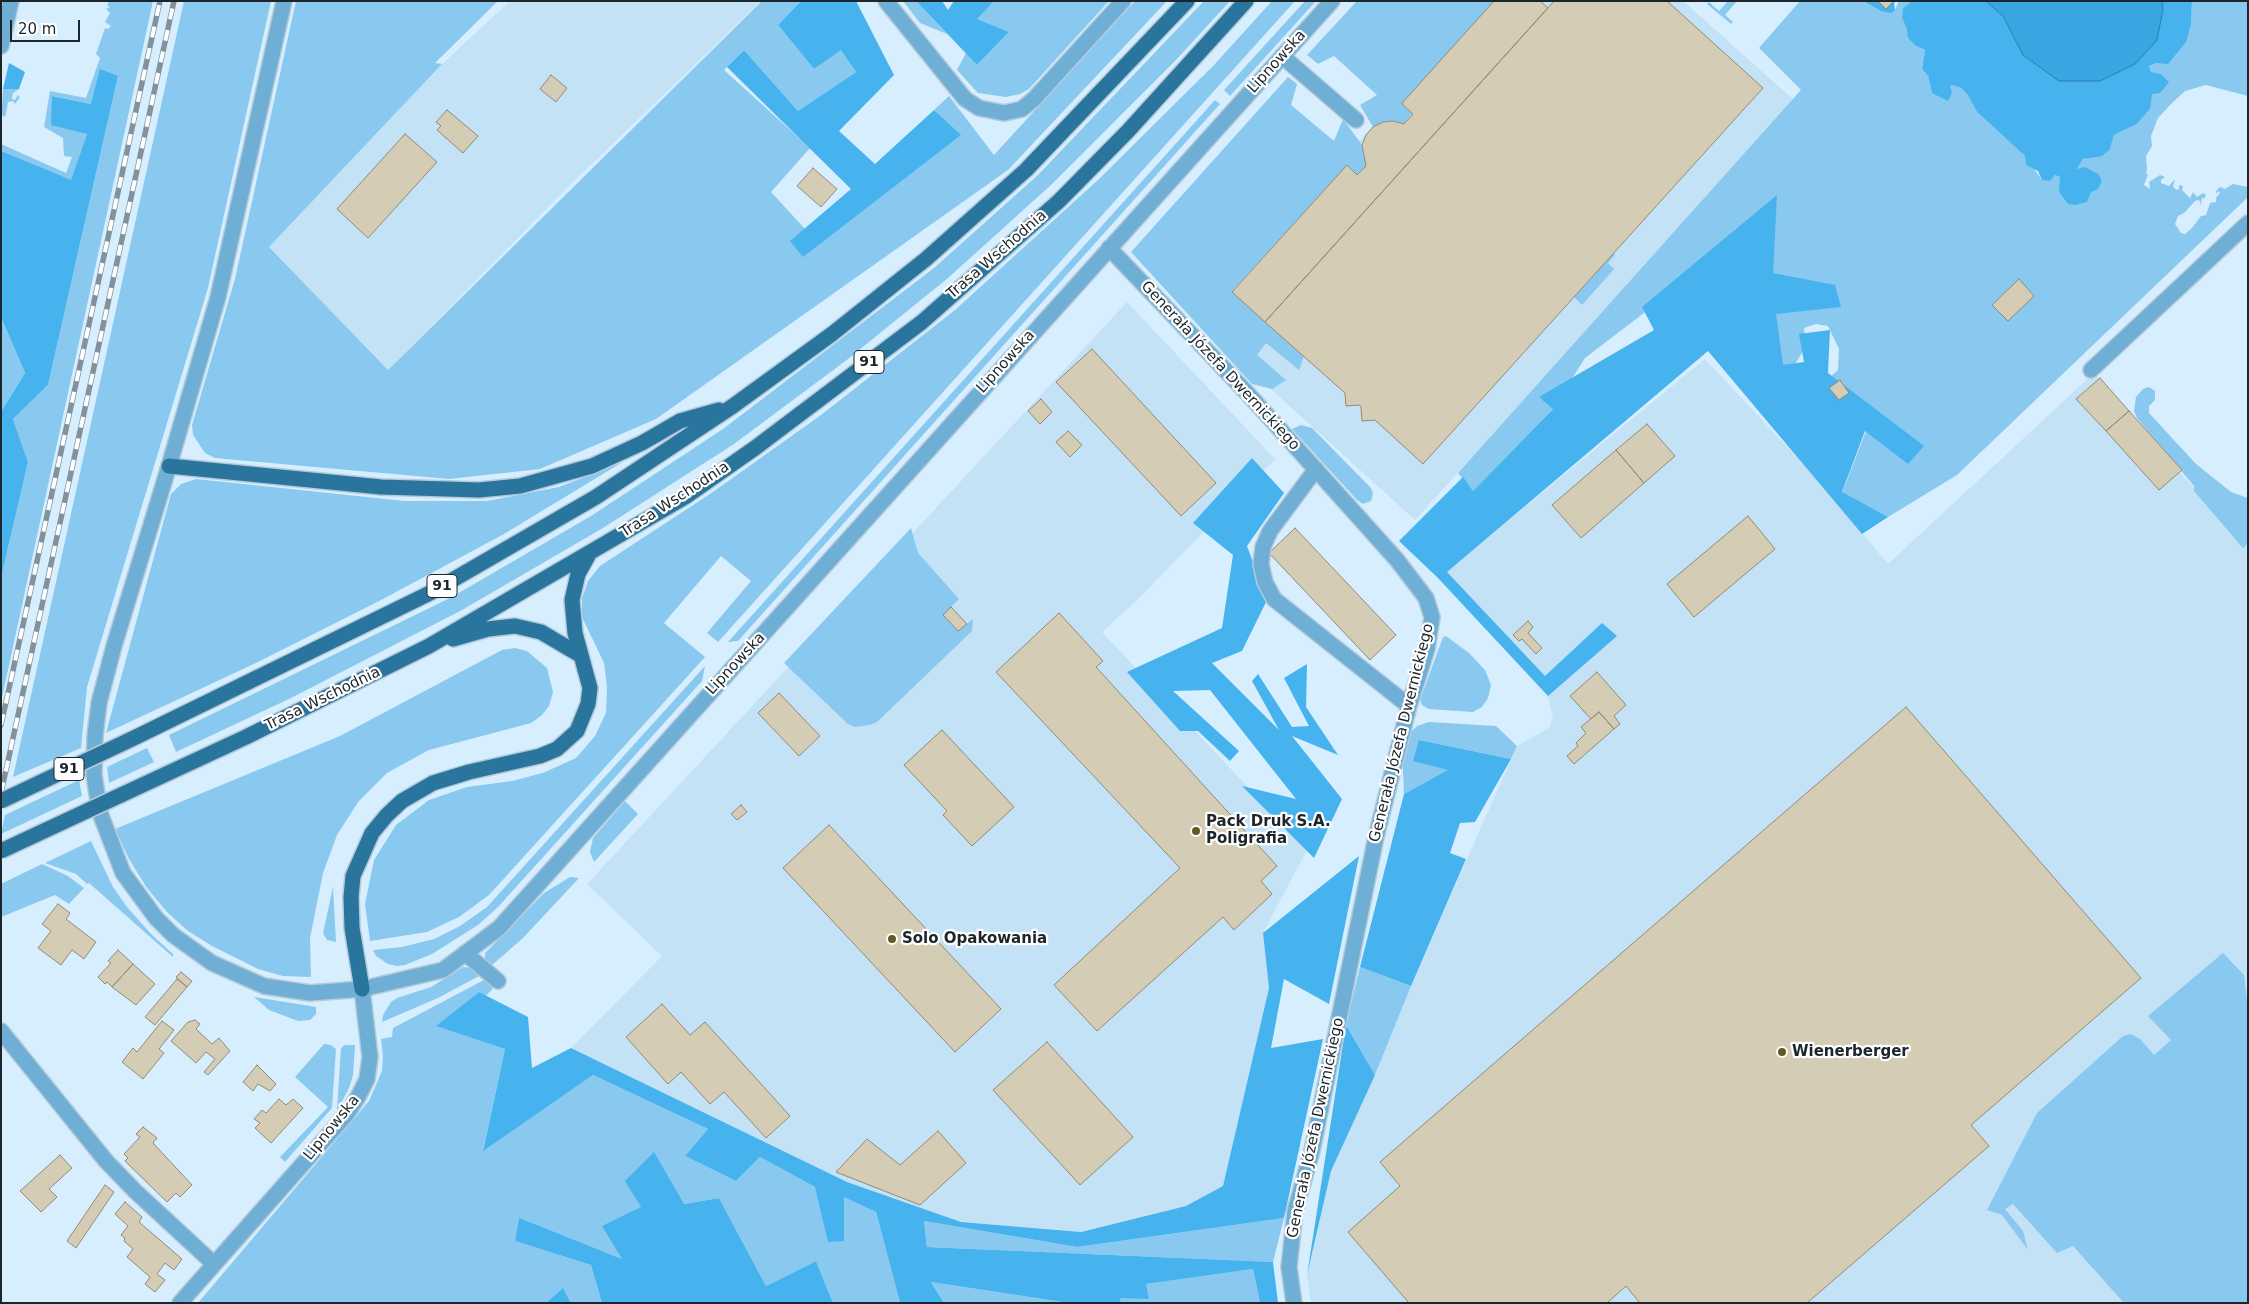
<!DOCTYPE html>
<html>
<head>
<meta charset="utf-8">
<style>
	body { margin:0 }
	#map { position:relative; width:2249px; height:1304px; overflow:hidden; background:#d7eefe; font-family:"DejaVu Sans",sans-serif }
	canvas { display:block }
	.frame { position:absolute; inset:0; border:2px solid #1c252a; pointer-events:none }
	.scale { position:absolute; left:10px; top:20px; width:70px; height:22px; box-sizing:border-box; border:2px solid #1c252a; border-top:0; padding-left:6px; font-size:15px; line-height:18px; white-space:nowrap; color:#1c252a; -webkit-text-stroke:4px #fff; paint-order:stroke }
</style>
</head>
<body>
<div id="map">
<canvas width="2249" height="1304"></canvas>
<div class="frame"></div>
<div class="scale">20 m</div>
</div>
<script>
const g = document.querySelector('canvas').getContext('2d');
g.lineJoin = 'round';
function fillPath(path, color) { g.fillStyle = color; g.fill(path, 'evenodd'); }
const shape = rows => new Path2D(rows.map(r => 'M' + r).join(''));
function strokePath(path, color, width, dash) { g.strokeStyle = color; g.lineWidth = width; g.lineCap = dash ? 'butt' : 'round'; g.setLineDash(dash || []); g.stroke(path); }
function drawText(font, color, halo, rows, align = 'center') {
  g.font = font + ' "DejaVu Sans",sans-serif'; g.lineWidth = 4.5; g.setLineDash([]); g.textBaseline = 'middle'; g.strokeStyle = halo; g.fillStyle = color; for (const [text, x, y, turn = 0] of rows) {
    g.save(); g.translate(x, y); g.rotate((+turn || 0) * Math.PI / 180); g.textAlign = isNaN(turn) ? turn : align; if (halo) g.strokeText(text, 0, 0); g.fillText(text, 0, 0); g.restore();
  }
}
fillPath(shape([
	[510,1,761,1,572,183,388,370,269,247,442,64],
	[1484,1,1683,1,1795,101,1415,520,1198,323],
	[1127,302,1275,459,1137,600,1102,632,1307,850,1263,933,1269,988,1223,1186,1186,1206,1080,1232,961,1222,847,1182,571,1048,662,956,587,884],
	[1705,359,1805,466,1888,564,2094,373,2244,546,2248,543,2248,1303,1311,1303,1307,1275,1331,1171,1375,1075,1411,986,1517,746,1549,728,1553,718,1548,696,1438,578]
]), '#c4e2f5');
fillPath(shape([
	[109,1,153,1,1,702,1,578,28,462,13,419,48,385,118,76,91,104,53,96,87,134,71,181,1,151,1,144,66,173,72,157,64,156,63,138,44,127,50,91,86,98,100,58,96,54,105,28,108,29,111,26,105,22,110,13,106,9,110,7,107,5],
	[184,1,271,1,208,288,87,687,81,748,13,777],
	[296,1,498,1,435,63,442,64,269,247,388,370,762,1,801,1,778,25,814,69,841,49,856,72,798,111,744,50,724,70,810,148,771,192,805,229,790,241,960,135,934,110,949,96,994,155,1135,1,1167,1,1008,170,656,419,540,469,449,479,215,458,205,453,193,435,192,425,235,279],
	[903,1,916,1,947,34,920,23],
	[994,1,1109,1,1029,89,1020,94,1006,97,978,93,957,70,966,53,977,65,1009,32,976,19],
	[1204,1,1230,1,1176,60,1051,185,948,278,848,359,734,444,603,528,462,610,291,698,176,752,169,735,450,598,591,516,723,429,934,268,1038,175],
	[1272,1,1295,1,718,642,707,633,751,581,721,556,664,623,705,657,489,895,459,917,427,932,370,941,365,904,374,860,396,825,429,800,467,787,512,781,543,773,576,758,595,736,606,713,607,687,604,663,582,617,582,598,588,581,600,566,710,494,821,415,955,310,1099,179,1214,65],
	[1305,1,1316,1,1230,96,1224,90],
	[1357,1,1494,1,1404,124,1393,121,1383,122,1373,127,1360,105,1377,95,1334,56,1318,64,1307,55],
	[1728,1,1737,1,1725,15,1733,22,1731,24,1707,4,1709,2,1719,11],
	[1800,1,1863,1,1881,11,1895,10,1899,1,1912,1,1903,8,1902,18,1916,46,1925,50,1922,69,1928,76,1932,93,1952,85,1961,88,1967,94,1977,112,2025,156,2042,180,2055,175,2060,177,2076,170,2083,159,2110,149,2114,135,2137,124,2150,109,2151,72,2149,66,2157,63,2191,24,2192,1,2248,1,2248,96,2206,85,2185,91,2173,102,2158,118,2151,136,2152,146,2146,156,2147,169,2146,174,2148,174,2144,185,2150,189,2149,182,2160,175,2165,177,2161,180,2161,183,2169,186,2175,179,2173,186,2176,190,2179,189,2179,185,2183,186,2182,190,2190,198,2193,192,2197,197,2203,193,2206,195,2204,199,2202,197,2201,205,2199,200,2195,201,2184,213,2178,216,2175,224,2181,233,2185,234,2192,228,2201,216,2206,215,2210,203,2216,202,2216,198,2220,193,2218,191,2216,194,2216,191,2220,187,2225,189,2233,184,2248,187,2248,197,1957,475,1888,517,1842,493,1866,431,1908,463,1923,446,1828,379,1838,370,1839,349,1828,326,1816,324,1804,328,1806,346,1794,366,1778,371,1678,287,1585,358,1553,409,1473,491,1458,473,1801,90,1759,48],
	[1288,77,1297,84,1291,105,1334,141,1343,119,1362,145,1366,166,1357,175,1347,165,1232,291,1304,356,1299,370,1266,343,1257,355,1286,380,1272,389,1252,384,1131,252],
	[3,89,19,89,13,93,12,99,15,100,18,95,20,97,15,104,13,101,8,102,6,113,5,117,2,115,1,121],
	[1215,100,1220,104,738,641,728,642],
	[1613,253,1615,255,1608,263,1614,269,1582,305,1574,297],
	[1,317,25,373,1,412],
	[2149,387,2155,391,2155,400,2149,406,2149,413,2196,464,2231,492,2248,498,2248,543,2243,548,2194,491,2194,486,2137,418,2134,411,2136,397,2143,389],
	[1301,425,1312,428,1371,488,1373,494,1371,501,1363,504,1357,500,1292,429],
	[621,463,504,534,383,599,258,662,106,733,171,494,181,484,196,479,404,501,487,501,559,487],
	[911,528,918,553,959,599,943,615,958,631,973,619,972,631,877,722,869,725,855,727,848,724,784,663],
	[1446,636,1469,653,1485,670,1491,685,1488,698,1482,707,1473,712,1429,709,1422,705,1420,700,1443,637],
	[515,648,527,651,547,668,553,692,549,706,542,715,531,723,429,750,387,773,358,802,337,835,323,873,310,938,311,977,283,976,258,969,212,946,188,931,167,912,147,888,129,859,115,829,340,736,502,650],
	[705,666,702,681,498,907,478,925,432,954,405,965,397,966,388,964,376,956,373,950,402,947,434,939,460,926,487,907],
	[1429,722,1496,726,1517,746,1511,759,1419,740,1449,770,1404,794,1402,748,1409,734,1417,726],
	[147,748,154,762,109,783,107,767],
	[79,780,82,796,1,834,5,815],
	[625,801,638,814,594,862,590,852,593,838],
	[91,841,113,887,127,907,152,935,173,954,173,957,89,883,87,884,76,874,45,863],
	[42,864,68,876,84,888,69,904,55,895,1,917,1,884],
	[570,877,579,878,523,938,491,966,485,960,485,953,544,893],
	[333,887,336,942,327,940,323,933],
	[2223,953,2244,975,2248,1009,2248,1303,2124,1303,2073,1246,2057,1253,2013,1204,2005,1209,2023,1231,2028,1250,2002,1215,1987,1210,2037,1113,2123,1036,2131,1034,2140,1039,2154,1055,2171,1040,2148,1016],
	[463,967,472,968,481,975,438,998,382,1022,383,1015,391,1002,397,998,431,987],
	[1360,967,1411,986,1375,1075,1346,1025],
	[484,980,495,986,486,996,479,992,437,1026,505,1049,483,1150,593,1075,708,1129,685,1156,736,1181,760,1157,815,1187,844,1240,843,1196,876,1212,900,1303,833,1303,816,1261,766,1286,719,1198,684,1204,641,1207,622,1259,519,1219,515,1241,591,1265,602,1303,571,1303,563,1288,546,1303,198,1303,369,1101,382,1071,383,1056,381,1039,392,1037,393,1028],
	[254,997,316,1007,316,1014,310,1020,298,1021,269,1010],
	[324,1044,331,1045,336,1049,332,1108,285,1162,280,1157,328,1107,295,1077],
	[345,1045,355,1045,353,1075,349,1088,337,1111,341,1048],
	[1284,1218,1273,1262,927,1247,924,1221,1077,1247],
	[1253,1269,1260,1303,1120,1303,1121,1298,1145,1284],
	[931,1282,1069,1303,944,1303]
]), '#89c8ef');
fillPath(shape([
	[801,1,856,1,894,75,839,131,875,164,934,110,961,135,803,257,790,241,851,189,727,67,744,50,798,111,856,72,841,50,814,69,778,25],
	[916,1,942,1,948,10,954,1,994,1,977,19,1009,32,977,65],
	[1863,1,1896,1,1894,3,1895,10,1891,13,1881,11],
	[1912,1,2192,1,2191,24,2186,42,2168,64,2157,63,2149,66,2151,72,2161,74,2169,82,2160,93,2152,94,2150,109,2137,124,2114,135,2110,149,2102,156,2083,159,2077,169,2085,167,2098,174,2102,181,2098,189,2091,192,2087,202,2075,205,2068,204,2059,192,2060,177,2055,175,2050,181,2042,180,2038,171,2026,165,2025,156,1977,112,1967,94,1961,88,1952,85,1950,86,1952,93,1948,101,1932,93,1928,76,1922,69,1925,50,1916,46,1908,38,1907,29,1902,18,1903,8],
	[9,63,25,72,19,89,3,89],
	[100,69,118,76,48,385,13,419,28,462,1,578,1,412,25,373,1,317,1,151,71,180,87,134,51,125,52,96,91,104],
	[1777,195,1773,273,1835,285,1841,307,1776,314,1783,365,1804,362,1799,334,1830,330,1828,373,1924,446,1908,464,1865,431,1842,492,1888,517,1862,534,1708,351,1447,572,1545,676,1602,623,1617,636,1548,696,1438,578,1399,541,1463,477,1473,491,1553,409,1539,397,1654,330,1642,307],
	[1252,458,1284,493,1247,546,1267,600,1242,651,1212,663,1279,730,1252,681,1258,674,1292,727,1309,726,1284,678,1307,664,1306,707,1338,755,1292,736,1342,799,1314,858,1242,786,1296,799,1210,690,1173,691,1239,751,1230,761,1198,731,1180,731,1127,672,1222,628,1233,555,1193,523],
	[1419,740,1511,759,1475,822,1460,823,1450,853,1466,859,1411,986,1360,967,1404,794,1448,770,1413,761],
	[1359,856,1329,1004,1284,979,1271,1048,1323,1039,1284,1218,1077,1247,924,1221,927,1247,1273,1262,1278,1303,1260,1303,1253,1269,1146,1284,1149,1299,1121,1298,1120,1303,1069,1303,931,1282,944,1303,900,1303,876,1212,844,1197,844,1241,828,1242,815,1187,760,1157,736,1181,685,1156,708,1129,593,1075,483,1151,505,1049,436,1026,479,992,528,1017,532,1068,571,1048,847,1182,961,1222,1081,1232,1186,1206,1223,1186,1269,988,1263,933],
	[1346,1025,1375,1075,1331,1171,1307,1275],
	[654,1152,684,1204,719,1198,766,1286,816,1261,833,1303,602,1303,591,1265,515,1241,519,1218,622,1259,602,1226,641,1207,625,1181],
	[563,1288,571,1303,546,1303]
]), '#46b3ee');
const water = shape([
	[1986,1,2162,1,2163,9,2157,40,2135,64,2100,81,2059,81,2023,55,2003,16,1986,1]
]);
fillPath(water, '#37a6e1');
strokePath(water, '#2f7faa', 1);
const building = shape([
	[1494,1,1540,1,1548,8,1265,322,1232,292,1347,165,1357,175,1366,166,1362,145,1366,135,1373,127,1383,122,1393,121,1404,124,1413,114,1402,104,1403,102,1494,1],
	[1554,1,1667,1,1763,88,1423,464,1375,420,1362,421,1361,407,1359,405,1346,406,1345,393,1265,322,1554,1],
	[1878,1,1894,1,1886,9,1878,1],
	[551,75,567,88,556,102,540,89,551,75],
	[447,110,478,136,463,153,437,130,441,126,436,122,447,110],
	[405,134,437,162,368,238,337,209,405,134],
	[813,168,837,189,821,207,797,186,813,168],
	[2019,279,2034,296,2008,321,1992,305,2019,279],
	[1092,349,1216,483,1181,516,1056,382,1092,349],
	[2100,378,2129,411,2106,431,2076,399,2100,378],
	[1840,380,1849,393,1839,400,1829,388,1840,380],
	[1041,399,1052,412,1040,424,1028,411,1041,399],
	[2129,411,2182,470,2159,490,2106,431,2129,411],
	[1647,424,1675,456,1644,483,1616,450,1647,424],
	[1068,431,1082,445,1070,457,1056,442,1068,431],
	[1616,450,1644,483,1581,538,1552,505,1616,450],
	[1748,516,1775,549,1694,617,1667,584,1748,516],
	[1295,528,1396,635,1370,660,1269,553,1295,528],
	[951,607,967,624,958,631,943,615,951,607],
	[1059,613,1103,661,1096,667,1277,866,1261,881,1272,894,1234,930,1223,917,1097,1031,1054,985,1180,868,996,672,1059,613],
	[1528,621,1533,627,1528,633,1542,648,1536,654,1522,639,1519,641,1513,635,1528,621],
	[1597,672,1626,705,1614,716,1620,724,1614,729,1599,712,1591,719,1570,696,1597,672],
	[779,693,820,736,799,756,758,713,779,693],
	[1906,707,2141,978,1971,1125,1989,1146,1807,1303,1640,1303,1626,1286,1607,1303,1409,1303,1348,1232,1400,1186,1380,1162,1906,707],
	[1599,712,1614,729,1574,764,1567,756,1578,746,1576,743,1586,733,1581,727,1599,712],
	[942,730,1014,807,972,846,943,815,947,811,904,765,942,730],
	[741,805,747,812,737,820,731,814,741,805],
	[829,825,1001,1009,955,1052,783,868,829,825],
	[58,904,70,913,66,919,96,942,84,959,72,950,61,965,38,948,51,931,42,924,58,904],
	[118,950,133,964,112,987,107,982,105,984,98,977,111,963,108,961,118,950],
	[133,964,155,984,136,1005,112,987,133,964],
	[181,972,192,981,187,987,176,977,181,972],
	[177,979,187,987,155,1025,145,1017,177,979],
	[662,1004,690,1035,705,1022,790,1116,766,1138,724,1092,710,1104,681,1072,668,1084,626,1037,662,1004],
	[195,1020,200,1024,196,1029,212,1044,219,1038,230,1051,208,1075,204,1072,215,1059,206,1052,196,1063,171,1041,188,1022,195,1020],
	[162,1021,174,1030,159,1049,164,1053,143,1079,122,1062,133,1048,137,1052,162,1021],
	[1047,1042,1133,1137,1080,1185,993,1090,1047,1042],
	[257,1065,276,1084,270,1091,258,1084,253,1091,243,1082,257,1065],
	[279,1099,286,1105,293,1099,303,1108,271,1143,255,1128,260,1123,254,1119,262,1110,266,1113,279,1099],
	[143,1127,157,1138,153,1143,192,1185,180,1197,176,1193,167,1202,125,1161,128,1158,124,1154,140,1137,136,1134,143,1127],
	[938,1131,966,1163,920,1205,836,1172,867,1139,900,1165,938,1131],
	[60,1155,72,1168,49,1189,57,1197,41,1212,20,1191,60,1155],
	[105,1185,114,1192,76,1248,67,1241,105,1185],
	[125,1202,142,1217,139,1222,182,1259,174,1270,165,1263,157,1274,165,1280,155,1292,145,1284,150,1277,127,1257,133,1249,124,1241,125,1238,121,1235,128,1226,115,1214,125,1202]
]);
fillPath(building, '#d4ccb5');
strokePath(building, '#928a75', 1);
const minor = shape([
	[284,1,218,297,169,466,114,646,99,703,95,736,94,775,100,813,123,873,156,918,173,935,212,963,264,986,310,993,362,989],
	[886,1,965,99,979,108,1004,113,1022,109,1034,99,1123,1],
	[1,46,11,1],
	[1282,56,1356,120],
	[1109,248,1250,396,1397,560,1426,598,1432,617,1427,649,1409,706,1376,837,1312,1151,1295,1211,1289,1267,1294,1303],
	[2091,370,2248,223],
	[1316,469,1270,531,1263,547,1261,564,1265,582,1274,599,1409,706],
	[465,953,498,981],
	[1,1031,106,1161,135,1191,214,1264],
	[180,1303,347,1114,358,1097,367,1079,370,1057,362,989,443,970,499,928,1332,1]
]);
const major = shape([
	[169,466,381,487,479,490,520,486,592,466,642,443,680,421,719,410],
	[453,639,488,629,515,626,541,632,580,655],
	[136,737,430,593,596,497,733,406,832,334,926,259,1026,170,1187,1],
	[121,795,246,737,429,646,685,497,755,448,922,322,1059,201,1128,131,1246,1],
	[362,989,352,928,351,897,353,876,372,833,387,815,402,801,433,783,469,772,540,756,557,749,577,731,588,704,590,688,575,633,572,600,578,574,588,556]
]);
strokePath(minor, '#b5cad8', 18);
strokePath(major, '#b5cad8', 18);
strokePath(minor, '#70afd5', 15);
strokePath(major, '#29759e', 15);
const rail = shape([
	[1,725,160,1],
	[1,793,174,1]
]);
strokePath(rail, '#81929d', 5.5);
strokePath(rail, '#fff', 4, [11]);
const majorBridge = shape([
	[1,801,136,737],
	[1,851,121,795]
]);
strokePath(majorBridge, '#b5cad8', 18, []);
strokePath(majorBridge, '#29759e', 15);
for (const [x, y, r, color] of [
	[1196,831,5,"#685624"],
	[892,939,5,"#685624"],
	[1782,1052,5,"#685624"]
]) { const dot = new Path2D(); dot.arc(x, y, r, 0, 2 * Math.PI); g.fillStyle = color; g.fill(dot); strokePath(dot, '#fff', 2); }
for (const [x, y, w] of [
	[869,362,30],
	[442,586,30],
	[69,769,30]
]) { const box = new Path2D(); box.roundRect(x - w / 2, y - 11.5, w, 23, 4); g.fillStyle = '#fff'; g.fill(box); strokePath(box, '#1c252a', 1); }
drawText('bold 14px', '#1c252a', null, [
	["91",869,362],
	["91",442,586],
	["91",69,769]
]);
drawText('15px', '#1c252a', '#fff', [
	["Lipnowska",1277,62,-48],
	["Trasa Wschodnia",997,255,-41],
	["Lipnowska",1006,362,-48],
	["Generała Józefa Dwernickiego",1220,366,47],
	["Trasa Wschodnia",675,500,-33],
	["Lipnowska",736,664,-47],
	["Trasa Wschodnia",323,699,-26],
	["Generała Józefa Dwernickiego",1402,733,-76],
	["Lipnowska",332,1128,-51],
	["Generała Józefa Dwernickiego",1316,1128,-78]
]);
drawText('bold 15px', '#1c252a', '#fff', [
	["Pack Druk S.A.",1206,822],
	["Poligrafia",1206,839],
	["Solo Opakowania",902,939],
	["Wienerberger",1792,1052]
], 'left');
</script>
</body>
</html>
